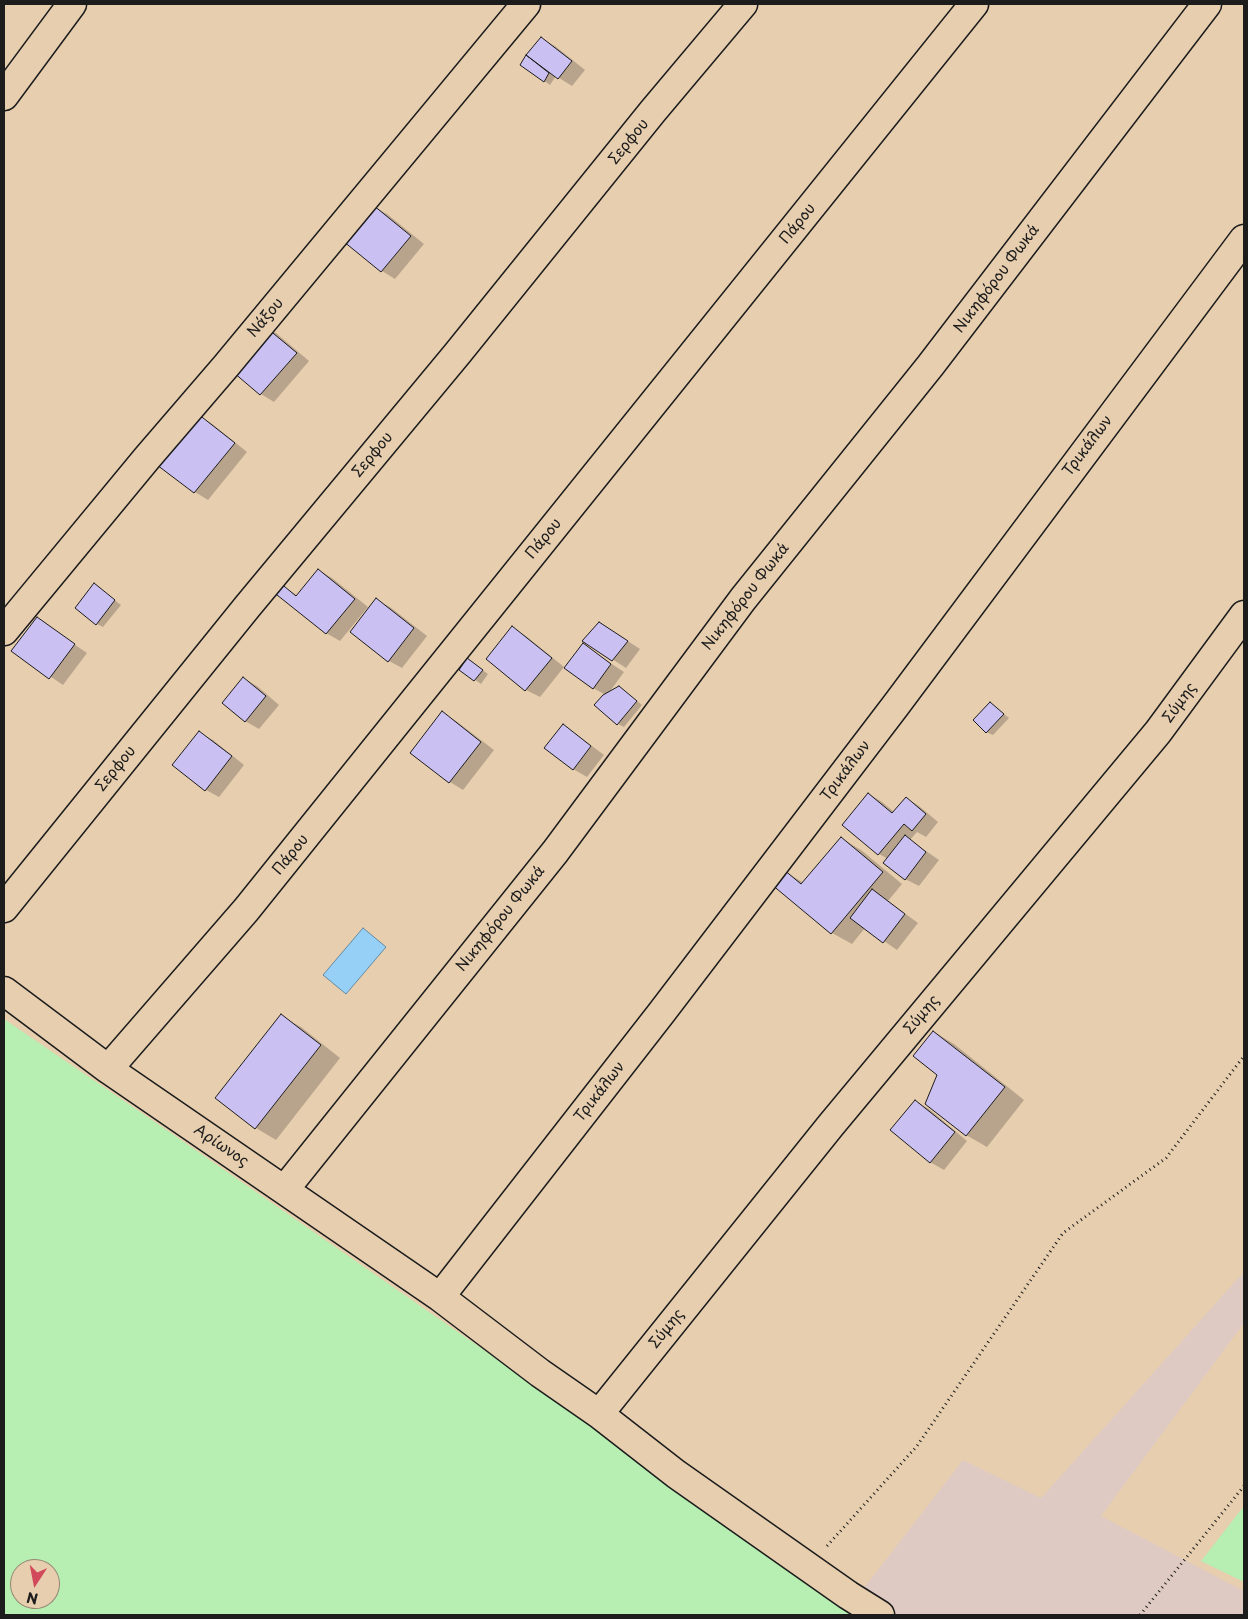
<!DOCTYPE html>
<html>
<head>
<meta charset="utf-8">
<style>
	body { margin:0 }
	#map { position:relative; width:1248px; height:1619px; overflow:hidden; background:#e7ceaf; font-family:"Playpen Sans",sans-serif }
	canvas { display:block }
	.frame { position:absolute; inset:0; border:5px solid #1c1c1c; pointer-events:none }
	.north { position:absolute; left:10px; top:1559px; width:50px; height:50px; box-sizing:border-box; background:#e7ceaf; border:1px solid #968774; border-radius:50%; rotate:191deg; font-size:14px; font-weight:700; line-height:20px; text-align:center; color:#1c1c1c }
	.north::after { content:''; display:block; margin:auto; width:18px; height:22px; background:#d1495b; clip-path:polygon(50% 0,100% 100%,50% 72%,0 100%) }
</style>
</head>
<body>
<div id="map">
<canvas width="1248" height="1619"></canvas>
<div class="frame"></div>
<div class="north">N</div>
</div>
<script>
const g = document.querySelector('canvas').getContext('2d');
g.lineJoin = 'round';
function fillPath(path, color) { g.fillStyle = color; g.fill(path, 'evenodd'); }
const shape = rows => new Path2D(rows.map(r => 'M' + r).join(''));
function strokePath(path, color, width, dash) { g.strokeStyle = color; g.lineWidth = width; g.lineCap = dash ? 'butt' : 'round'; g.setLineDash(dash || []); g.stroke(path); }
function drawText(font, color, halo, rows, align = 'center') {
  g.font = font + ' "Playpen Sans",sans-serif'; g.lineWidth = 4.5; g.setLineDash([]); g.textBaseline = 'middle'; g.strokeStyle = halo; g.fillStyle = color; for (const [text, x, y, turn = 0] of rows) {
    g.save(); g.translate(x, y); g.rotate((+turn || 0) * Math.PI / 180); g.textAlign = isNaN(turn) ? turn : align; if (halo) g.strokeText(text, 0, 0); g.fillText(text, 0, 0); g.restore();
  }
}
fillPath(shape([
	[1241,1275,1244,1277,1244,1323,1101,1516,1244,1591,1244,1615,899,1615,860,1593,963,1460,1041,1498]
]), '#dfcac3');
fillPath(shape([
	[4,1019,171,1133,866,1615,4,1615],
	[20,1569,50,1569,50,1599,20,1599],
	[1244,1506,1244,1582,1201,1561]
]), '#b7eeb1');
const water = shape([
	[363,928,386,947,346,994,323,975,363,928]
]);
fillPath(water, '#96d0f6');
strokePath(water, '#65889f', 1);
fillPath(shape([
	[541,39,555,46,585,70,572,86,556,76,550,85,522,65],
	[373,206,387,214,424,244,395,279,382,271,345,241],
	[263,326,276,333,309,361,274,402,261,394],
	[198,416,211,423,247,452,208,500,195,492,159,464],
	[319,570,332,578,368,607,340,641,326,633,279,584,298,596],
	[100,589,121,605,103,627,97,624],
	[376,600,390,607,427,636,402,668,389,661],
	[37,619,87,653,63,685,13,651],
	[600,623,640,649,626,668,584,641],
	[512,628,526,636,564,667,540,697,526,690,488,659],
	[583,645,624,672,608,694,619,687,642,705,624,727,618,724,606,695,593,688],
	[474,664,488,674,481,684,460,669],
	[244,679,257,686,279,705,259,729,245,721],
	[991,703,1009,718,993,735,986,732],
	[443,713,456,721,494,750,463,790,450,782,412,752],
	[563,726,576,734,604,755,587,777,573,769],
	[199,733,213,740,244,765,219,797,206,790],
	[869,794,882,802,894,812,906,798,919,806,938,822,926,837,917,832,910,840,939,860,919,886,905,879,888,859,879,854],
	[841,838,861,850,902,884,888,901,918,923,897,950,865,928,852,944,832,933,784,871,804,883],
	[281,1016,301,1027,340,1058,276,1140,256,1128],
	[934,1032,954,1044,1024,1100,987,1147,966,1135,939,1074],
	[915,1101,929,1109,967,1141,944,1170,930,1162]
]), '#0003');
const building = shape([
	[541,37,572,61,558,79,526,55,541,37],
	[526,55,549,73,544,82,520,65,526,55],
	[373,205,411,236,381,272,343,241,373,205],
	[262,324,297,353,260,395,226,366,262,324],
	[198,414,235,443,194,493,157,465,198,414],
	[318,569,355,599,326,634,272,591,279,582,296,596,318,569],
	[94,583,115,600,96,625,75,608,94,583],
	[376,598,414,628,388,662,350,632,376,598],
	[37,617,75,644,49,679,11,651,37,617],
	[599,622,628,641,612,661,582,641,599,622],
	[512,626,552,658,525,691,486,659,512,626],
	[583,643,611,664,593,689,564,668,583,643],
	[467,658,483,670,474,681,459,670,467,658],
	[243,677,266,696,245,722,222,703,243,677],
	[619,686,637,701,617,725,594,705,603,695,619,686],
	[990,702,1004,714,986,733,973,720,990,702],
	[442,711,481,742,449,783,410,753,442,711],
	[563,724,591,746,573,770,544,748,563,724],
	[199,731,232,756,205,791,172,765,199,731],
	[868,793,892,813,906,797,926,814,912,831,904,824,878,855,842,825,868,793],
	[905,835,926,852,905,880,883,863,905,835],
	[841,837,883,872,831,934,771,884,783,869,801,884,841,837],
	[872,889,905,914,883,943,850,918,872,889],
	[281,1014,321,1045,255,1129,215,1098,281,1014],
	[933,1031,1005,1087,966,1136,925,1104,937,1075,913,1056,933,1031],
	[915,1100,955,1132,930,1163,890,1130,915,1100]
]);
fillPath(building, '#cbc0f2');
strokePath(building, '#1c1c1c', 1);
const minor = shape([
	[4,96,72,4],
	[4,631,147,458,226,366,526,4],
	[4,908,247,607,457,354,653,111,743,4],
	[4,991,108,1069,440,1297,540,1373,599,1414,676,1474,848,1595,880,1615],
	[108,1069,246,910,974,4],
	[285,1189,555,852,743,599,930,366,1207,4],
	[440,1297,662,1012,896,705,1244,239],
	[599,1414,831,1125,1158,732,1244,615]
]);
strokePath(minor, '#1c1c1c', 31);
strokePath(shape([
	[827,1546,917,1446,1063,1233,1166,1158,1244,1056],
	[1140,1615,1244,1486]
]), '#1c1c1c', 3, [1, 4]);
strokePath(minor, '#e7ceaf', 28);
drawText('15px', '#1c1c1c', '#e7ceaf', [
	["Σερφου",629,142,-51],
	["Πάρου",798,224,-51],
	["Νικηφόρου Φωκά",997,279,-53],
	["Νάξου",266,318,-50],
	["Τρικάλων",1088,446,-53],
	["Σερφου",373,455,-50],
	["Πάρου",544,539,-51],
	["Νικηφόρου Φωκά",746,597,-52],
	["Σύμης",1180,703,-54],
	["Σερφου",116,769,-51],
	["Τρικάλων",846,771,-53],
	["Πάρου",291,855,-51],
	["Νικηφόρου Φωκά",501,919,-51],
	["Σύμης",922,1015,-50],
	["Τρικάλων",600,1092,-52],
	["Αρίωνος",221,1146,34],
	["Σύμης",667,1329,-51]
]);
</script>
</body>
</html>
